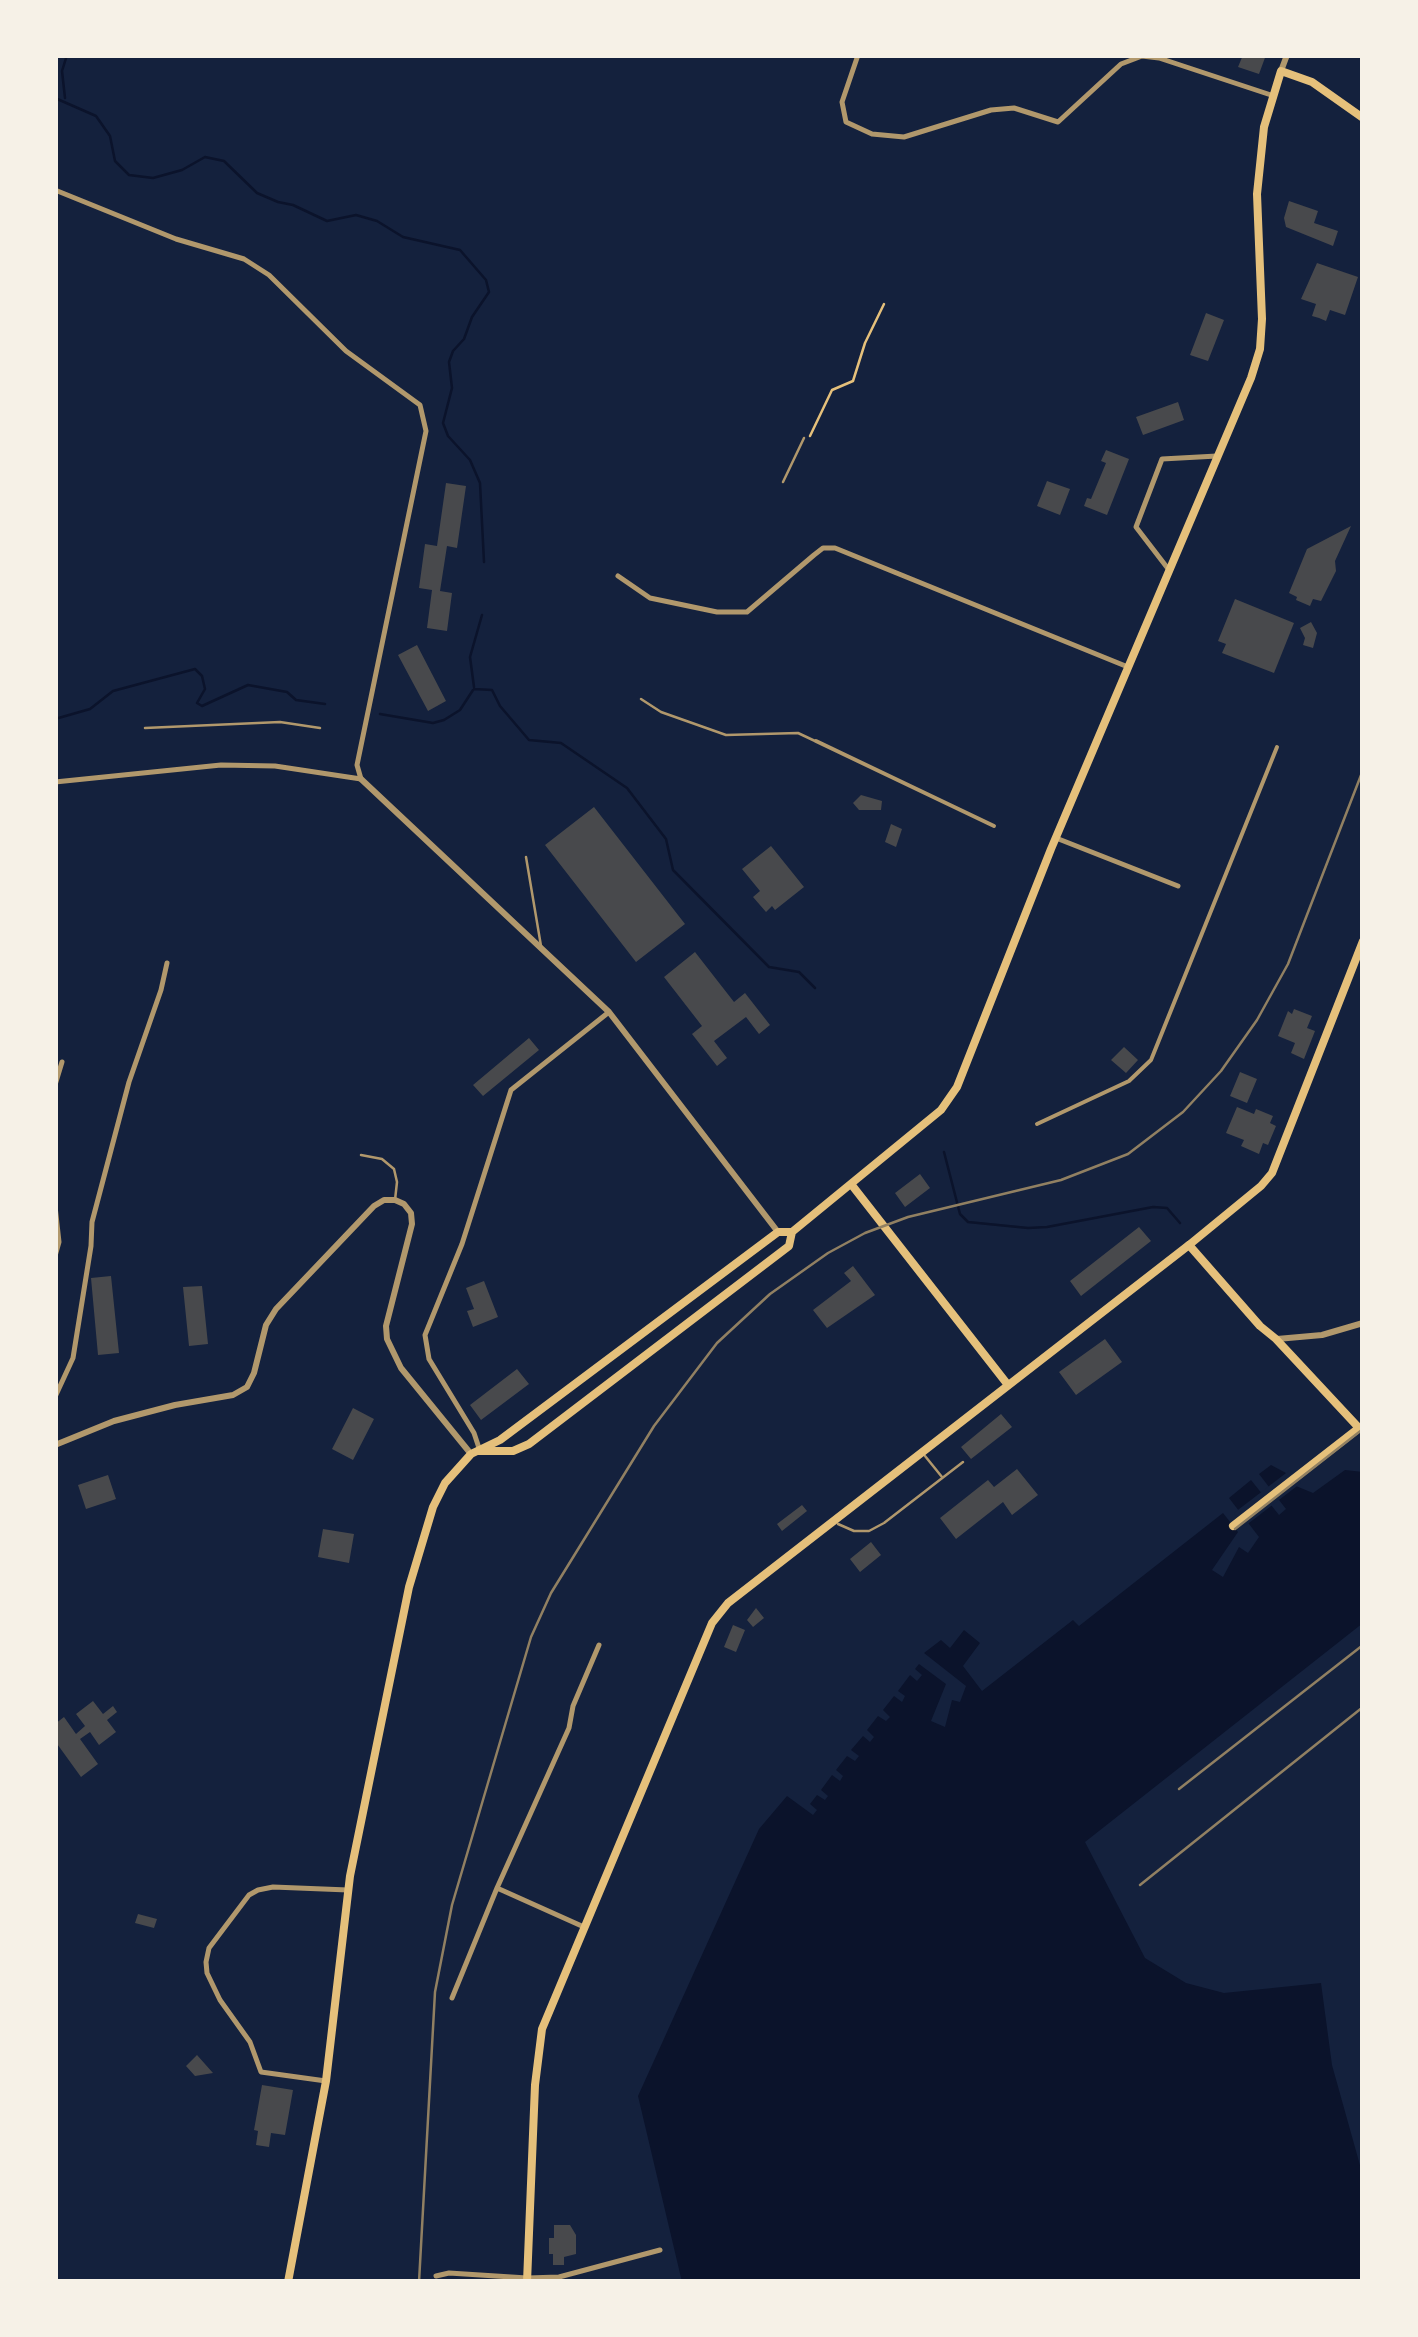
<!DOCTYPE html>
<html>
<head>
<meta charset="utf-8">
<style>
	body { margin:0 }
	#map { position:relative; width:1418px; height:2337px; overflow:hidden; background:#14213d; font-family:"Sofia Sans Condensed",sans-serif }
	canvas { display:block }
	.frame { position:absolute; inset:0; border:58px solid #f6f1e7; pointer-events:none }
</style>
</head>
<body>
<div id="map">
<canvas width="1418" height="2337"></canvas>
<div class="frame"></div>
</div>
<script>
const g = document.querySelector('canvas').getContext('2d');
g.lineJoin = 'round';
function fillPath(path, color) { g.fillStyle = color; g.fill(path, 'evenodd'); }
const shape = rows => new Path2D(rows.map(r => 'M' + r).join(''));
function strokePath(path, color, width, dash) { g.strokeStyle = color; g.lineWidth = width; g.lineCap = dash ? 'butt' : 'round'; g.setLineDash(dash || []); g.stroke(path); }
fillPath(shape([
	[1271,1465,1286,1473,1296,1486,1313,1493,1345,1470,1363,1472,1363,1623,1085,1842,1145,1958,1186,1983,1224,1993,1321,1983,1332,2065,1363,2176,1363,2282,682,2282,638,2096,759,1829,787,1796,813,1815,817,1810,810,1804,817,1795,825,1800,828,1796,821,1790,832,1775,840,1781,843,1776,836,1770,847,1756,855,1761,859,1756,851,1750,863,1736,870,1742,874,1737,867,1730,878,1716,886,1721,890,1717,883,1710,894,1696,902,1702,905,1696,898,1691,910,1675,917,1681,922,1675,915,1669,919,1664,946,1684,931,1721,945,1727,952,1700,960,1702,966,1686,924,1653,941,1640,950,1648,964,1630,980,1643,963,1666,982,1691,1073,1620,1079,1626,1223,1513,1238,1532,1212,1570,1223,1577,1239,1547,1248,1553,1259,1537,1229,1498,1251,1480,1279,1515,1286,1509,1259,1474]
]), '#0b132b');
fillPath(shape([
	[1290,1470,1301,1483,1245,1526,1234,1513]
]), '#14213d');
strokePath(shape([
	[55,98,96,116,110,136,115,161,129,175,153,178,182,170,205,157,224,161,257,193,278,202,293,205,327,221,356,215,377,221,403,237,460,250,486,280,489,292,472,317,464,339,453,351,449,362,452,388,443,423,448,436,470,460,480,483,484,562],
	[65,98,62,71,67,55],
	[474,687,470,657,482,615],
	[474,689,492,690,500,706,529,740,561,743,627,788,666,839,673,870,769,967,799,972,815,988],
	[380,714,433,723,444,720,460,710,473,690],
	[55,719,90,709,113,691,195,669,202,676,205,689,197,703,202,706,248,685,287,692,296,700,325,704],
	[944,1152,960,1214,968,1222,1028,1228,1047,1227,1153,1207,1167,1208,1180,1223]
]), '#0b132b', 2.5);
fillPath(shape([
	[1243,55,1266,55,1259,74,1238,67],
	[1289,201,1318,211,1314,223,1338,231,1333,246,1286,227,1284,218],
	[1317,263,1358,277,1345,315,1330,310,1326,321,1319,318,1312,316,1316,304,1301,299],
	[1206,313,1224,320,1208,361,1190,355],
	[1178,402,1184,420,1143,435,1136,417],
	[1106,450,1129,459,1107,515,1084,506,1087,498,1091,499,1106,463,1101,461],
	[1047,481,1070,489,1060,515,1037,506],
	[446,483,466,486,457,548,447,546,440,591,452,593,447,631,427,628,432,590,419,588,425,544,437,546],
	[1351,526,1335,561,1336,571,1321,601,1313,599,1310,606,1296,600,1297,597,1289,593,1307,549],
	[1235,599,1294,623,1274,673,1222,653,1226,644,1218,641],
	[1311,622,1317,633,1313,648,1303,645,1305,638,1300,628],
	[417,645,446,701,428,711,398,655],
	[861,795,882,801,881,810,859,810,853,803],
	[594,807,685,924,636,962,545,845],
	[891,824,902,829,896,847,885,842],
	[771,846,804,887,775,910,772,906,766,912,753,897,760,891,742,869],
	[695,952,734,1002,745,993,770,1025,759,1034,746,1017,714,1041,727,1058,717,1066,692,1034,702,1026,664,977],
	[1294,1009,1312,1016,1307,1028,1315,1031,1304,1059,1291,1053,1295,1043,1278,1036,1288,1011,1292,1014],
	[529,1038,539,1050,483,1096,473,1085],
	[1124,1047,1138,1060,1126,1073,1111,1060],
	[1240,1072,1257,1079,1247,1103,1230,1096],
	[1237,1107,1254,1114,1256,1109,1273,1116,1270,1123,1276,1126,1268,1145,1263,1143,1259,1154,1241,1146,1244,1140,1226,1133],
	[920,1174,930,1188,905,1207,895,1193],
	[1139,1227,1151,1241,1081,1296,1070,1281],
	[853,1266,875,1295,827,1328,813,1310,851,1281,844,1273],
	[111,1276,119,1353,98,1355,91,1278],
	[484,1281,498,1317,473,1327,467,1311,474,1309,466,1288],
	[202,1286,208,1344,189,1346,183,1287],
	[1105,1339,1122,1362,1076,1395,1059,1372],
	[517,1369,529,1384,481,1420,470,1405],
	[353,1408,374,1419,353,1460,332,1449],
	[1001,1414,1012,1427,971,1459,961,1447],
	[1017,1469,1038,1495,1012,1515,1003,1502,956,1539,940,1518,988,1480,994,1487],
	[108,1475,116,1499,86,1509,78,1485],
	[802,1505,807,1511,782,1531,777,1524],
	[323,1529,354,1534,349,1563,318,1557],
	[871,1542,881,1555,860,1572,850,1559],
	[756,1608,764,1618,753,1627,747,1620],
	[733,1625,745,1630,736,1652,724,1647],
	[93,1701,103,1714,113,1706,117,1712,107,1720,116,1732,99,1745,90,1732,80,1739,98,1764,81,1777,55,1741,55,1724,64,1717,76,1734,85,1726,76,1714],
	[138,1914,157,1919,154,1928,135,1923],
	[197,2055,213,2073,195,2076,186,2066],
	[262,2085,293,2090,285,2135,271,2133,269,2147,256,2145,258,2131,254,2130],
	[554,2225,570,2225,576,2235,576,2254,564,2257,564,2265,553,2265,553,2254,549,2254,549,2238,554,2238]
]), '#48494c');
strokePath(shape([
	[810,436,832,390,853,381,865,343,884,304]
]), '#e5c07b', 2.5);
strokePath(shape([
	[783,482,804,438],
	[641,699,661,712,726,735,798,733,815,741],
	[145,728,280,722,320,728],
	[526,857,541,946],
	[361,1155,382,1159,394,1169,397,1182,395,1200],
	[925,1456,942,1477],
	[838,1524,854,1531,869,1531,884,1523,963,1462]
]), '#b1986c', 2.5);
strokePath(shape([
	[816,741,994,826],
	[1037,1124,1129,1081,1151,1060,1277,747]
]), '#b1986c', 4);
strokePath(shape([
	[858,55,842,102,846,122,872,134,904,137,991,110,1014,108,1058,122,1121,64,1142,56,1159,58,1274,96],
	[55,190,176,239,244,259,269,275,346,351,420,405,426,431,357,765,361,779,275,766,221,765,55,782],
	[1169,570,1136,527,1162,459,1217,456],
	[618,576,650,598,717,612,747,612,814,555,823,548,835,548,1128,667],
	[1056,838,1178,886],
	[55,1085,62,1062],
	[55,1206,59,1242,55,1256],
	[55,1397,73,1358,91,1246,92,1222,129,1082,161,990,167,963],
	[479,1448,474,1433,429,1359,425,1335,462,1244,511,1090,609,1012],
	[497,1888,584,1927],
	[452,1998,497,1888,569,1728,573,1706,599,1645],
	[326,2081,261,2072,250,2042,220,2000,207,1973,206,1962,209,1948,249,1895,258,1890,273,1887,348,1890],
	[436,2276,449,2273,527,2278,559,2277,660,2250]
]), '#b1986c', 5);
strokePath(shape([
	[1281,71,1287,55],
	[361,779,609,1012,778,1232],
	[1277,1339,1322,1335,1363,1323],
	[55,1445,114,1421,175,1405,233,1395,247,1387,254,1373,266,1325,276,1309,374,1206,384,1200,395,1200,404,1204,411,1213,412,1224,386,1326,387,1339,401,1368,471,1454]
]), '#b1986c', 6);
strokePath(shape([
	[851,1184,1008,1385],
	[1189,1245,1261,1186,1272,1173,1363,941],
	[480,1451,513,1451,529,1444,789,1246,792,1232,941,1110,957,1087,1051,849,1251,378,1260,349,1262,319,1257,194,1264,127,1281,71,1312,82,1363,118],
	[288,2282,326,2081,350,1876,409,1587,433,1507,445,1483,471,1454,500,1440,778,1232,792,1232]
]), '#e5c07b', 8);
strokePath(shape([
	[527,2282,535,2085,542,2029,712,1623,728,1603,1189,1245,1260,1326,1276,1339,1359,1428,1233,1526]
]), '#e5c07b', 8);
strokePath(shape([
	[1235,1529,1363,1429],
	[1179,1789,1363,1645],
	[1140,1885,1363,1707],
	[419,2282,435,1992,452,1905,531,1637,551,1593,654,1426,717,1343,770,1294,828,1253,865,1233,908,1217,1061,1180,1128,1154,1183,1112,1221,1071,1257,1020,1288,964,1363,770]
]), '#918062', 2.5);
</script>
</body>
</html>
